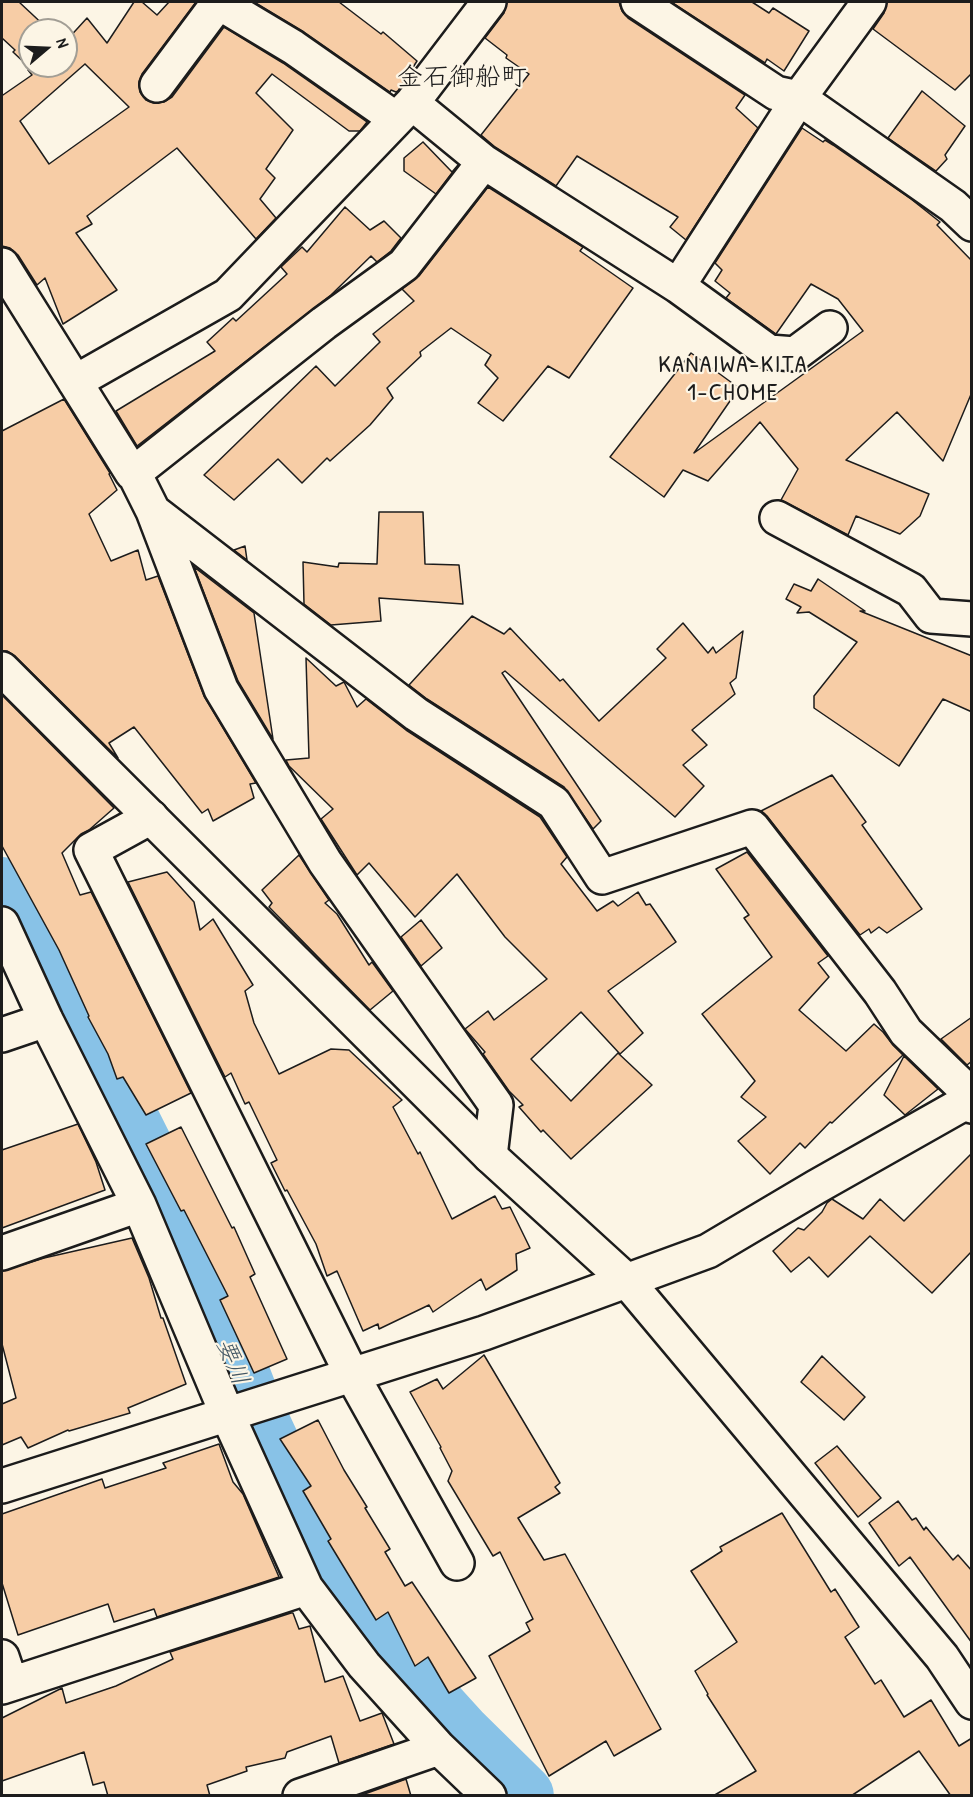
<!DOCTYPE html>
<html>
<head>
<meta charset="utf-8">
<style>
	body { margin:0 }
	#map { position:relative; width:973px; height:1797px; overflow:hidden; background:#fcf5e5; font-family:"Patrick Hand",sans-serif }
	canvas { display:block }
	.frame { position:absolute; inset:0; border:3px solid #1c1c1c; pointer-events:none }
	.north { position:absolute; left:18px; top:18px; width:60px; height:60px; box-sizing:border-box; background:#fcf5e5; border:2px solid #a29e95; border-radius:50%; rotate:71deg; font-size:16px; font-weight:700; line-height:24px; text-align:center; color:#1c1c1c }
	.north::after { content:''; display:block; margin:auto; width:21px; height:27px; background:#1c1c1c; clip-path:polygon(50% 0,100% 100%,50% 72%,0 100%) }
</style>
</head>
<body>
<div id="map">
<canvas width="973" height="1797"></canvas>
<div class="frame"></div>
<div class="north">N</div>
</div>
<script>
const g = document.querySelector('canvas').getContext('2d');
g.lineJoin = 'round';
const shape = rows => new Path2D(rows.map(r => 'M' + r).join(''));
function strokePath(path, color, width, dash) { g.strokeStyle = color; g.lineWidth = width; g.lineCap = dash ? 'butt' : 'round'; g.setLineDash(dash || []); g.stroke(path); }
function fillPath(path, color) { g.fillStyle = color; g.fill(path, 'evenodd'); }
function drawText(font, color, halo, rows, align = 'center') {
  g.font = font + ' "Patrick Hand","Klee One",sans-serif'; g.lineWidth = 4.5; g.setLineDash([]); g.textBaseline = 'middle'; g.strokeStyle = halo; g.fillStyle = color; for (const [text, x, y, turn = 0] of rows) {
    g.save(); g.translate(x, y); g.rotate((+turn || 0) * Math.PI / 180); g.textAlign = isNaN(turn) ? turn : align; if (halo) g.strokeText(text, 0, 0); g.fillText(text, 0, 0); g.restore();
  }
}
strokePath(shape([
	[2,889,23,912,165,1195,212,1307,251,1408,285,1481,320,1566,344,1602,400,1669,459,1734,522,1796]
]), '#88c2e7', 64);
const building = shape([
	[2,2,19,2,49,30,30,30,30,66,66,66,66,41,87,18,107,43,134,2,142,2,157,15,169,2,196,2,142,74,139,82,140,92,146,100,154,103,164,102,172,97,224,27,283,63,367,122,360,131,349,131,272,74,256,93,293,130,266,169,275,178,260,199,276,218,256,239,177,148,87,216,92,224,76,233,117,290,63,324,45,278,37,285,18,255,10,248,2,246,2,94,3,95,32,75,28,70,30,68,13,52,15,50,2,38,2,2],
	[85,64,129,107,49,164,20,121,85,64],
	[254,2,339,2,381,34,383,32,417,61,398,91,396,92,391,90,390,92,304,32,254,2],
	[507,2,619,2,622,11,628,18,745,95,736,108,758,128,686,240,670,227,678,217,577,156,556,186,495,147,481,135,529,74,506,58,507,55,485,38,504,13,507,2],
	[671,2,752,2,769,13,773,8,809,31,784,71,767,59,765,63,671,2],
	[887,2,972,2,972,73,955,90,873,29,884,13,887,2],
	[922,91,965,126,945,155,947,159,936,171,888,138,922,91],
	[802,128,823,142,825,140,833,145,911,199,940,222,937,225,972,261,972,392,943,461,897,412,846,460,929,494,920,516,900,534,856,516,848,535,781,500,798,469,760,422,708,481,683,470,664,497,610,457,691,353,739,388,694,453,863,331,838,299,811,284,776,334,726,298,730,293,715,281,722,270,715,263,802,128],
	[423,142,452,172,458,165,436,194,404,171,404,158,423,142],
	[488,187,583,247,580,251,633,288,569,378,548,366,503,421,478,403,498,378,485,365,491,355,451,328,420,352,421,356,387,388,393,398,370,425,330,461,327,458,302,483,278,459,234,500,204,475,316,366,335,386,380,342,373,334,414,301,402,289,419,276,488,187],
	[345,207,370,230,384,221,401,238,391,251,377,262,371,256,331,295,137,446,116,411,215,351,207,342,233,318,236,321,287,274,281,267,302,247,307,252,345,207],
	[64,399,110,473,109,474,117,490,89,514,111,561,138,550,146,580,158,576,204,696,256,783,250,784,254,798,213,821,208,809,202,813,134,727,109,743,118,758,15,656,7,651,2,651,2,431,64,399],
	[379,512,423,512,425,564,459,565,463,604,379,598,381,621,331,625,304,604,303,562,338,567,339,563,377,564,379,512],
	[245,546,247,560,234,550,245,546],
	[194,567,254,613,273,739,238,681,194,567],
	[818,579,865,611,860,611,972,656,972,712,943,699,899,766,814,708,814,696,857,642,809,612,797,613,801,607,786,599,794,584,811,591,818,579],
	[472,616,504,634,510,628,560,681,563,679,599,721,666,658,657,649,683,623,708,653,713,647,716,653,743,631,736,678,730,683,735,694,692,730,707,745,683,765,704,786,675,817,505,671,502,673,601,821,593,829,564,787,427,699,409,685,472,616],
	[306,658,336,686,344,682,357,707,366,699,406,730,540,817,567,857,561,864,597,911,613,901,618,906,638,892,646,905,650,904,676,942,608,991,643,1033,620,1054,581,1012,531,1059,571,1101,618,1053,652,1085,571,1159,543,1130,541,1132,519,1107,523,1105,509,1091,483,1054,485,1052,465,1029,488,1011,494,1020,547,979,505,937,457,874,415,917,369,863,357,875,321,819,333,809,289,766,286,760,309,758,306,658],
	[2,695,114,808,89,830,81,834,62,853,80,895,91,892,191,1093,146,1115,123,1077,117,1079,108,1054,88,1017,89,1016,59,950,2,846,2,695],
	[832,775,866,822,862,825,922,909,887,933,879,927,871,933,869,929,860,935,767,816,761,811,832,775],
	[747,852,828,956,818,963,829,977,799,1010,846,1051,874,1024,883,1032,893,1045,903,1055,832,1123,830,1122,805,1148,800,1143,770,1174,738,1141,766,1117,741,1097,755,1081,702,1014,772,957,744,918,749,915,716,869,747,852],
	[299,855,329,900,325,903,337,914,369,965,372,962,393,991,370,1010,269,907,272,903,262,890,299,855],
	[167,872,194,902,200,930,213,919,253,985,245,991,254,1023,279,1074,331,1049,349,1050,402,1100,393,1107,418,1154,420,1152,452,1219,495,1196,502,1209,510,1207,530,1248,516,1254,517,1270,486,1290,481,1279,433,1312,429,1305,379,1329,378,1324,363,1331,337,1271,327,1276,316,1244,287,1190,285,1191,271,1163,277,1160,249,1102,245,1104,231,1073,225,1077,128,882,167,872],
	[421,920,442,948,421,966,401,937,421,920],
	[972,1017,972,1061,967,1065,941,1039,972,1017],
	[904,1056,938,1089,905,1115,884,1095,904,1056],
	[78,1124,96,1162,105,1190,2,1228,2,1150,78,1124],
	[181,1127,232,1228,234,1227,255,1274,250,1277,287,1359,254,1373,220,1300,228,1296,184,1210,181,1211,146,1144,181,1127],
	[972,1153,972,1251,932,1293,870,1236,828,1277,809,1257,791,1272,773,1251,798,1228,804,1230,822,1212,827,1203,832,1199,863,1219,880,1199,904,1221,972,1153],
	[132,1238,149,1278,161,1318,163,1318,186,1384,128,1408,130,1413,69,1431,68,1430,28,1448,21,1437,2,1445,2,1404,16,1398,2,1344,2,1271,44,1258,132,1238],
	[484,1355,560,1483,555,1487,560,1493,518,1518,544,1560,565,1554,661,1729,614,1756,606,1741,549,1776,489,1656,530,1631,526,1623,533,1619,500,1552,493,1556,448,1481,452,1471,440,1448,441,1447,410,1392,437,1379,443,1389,484,1355],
	[822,1356,865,1397,844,1420,801,1382,822,1356],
	[318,1420,344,1470,367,1507,365,1508,390,1549,385,1552,405,1586,412,1582,476,1678,449,1693,428,1657,415,1666,388,1612,376,1620,328,1541,331,1539,303,1491,311,1486,280,1439,318,1420],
	[219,1444,233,1482,243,1494,279,1577,157,1617,154,1609,114,1622,108,1604,18,1635,2,1583,2,1514,102,1479,105,1488,166,1468,163,1463,219,1444],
	[837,1446,881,1498,858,1517,815,1463,837,1446],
	[898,1501,912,1520,916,1518,924,1530,926,1527,953,1560,958,1555,972,1571,972,1643,910,1557,899,1566,869,1523,898,1501],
	[782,1513,831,1592,835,1589,859,1627,845,1637,875,1684,881,1680,904,1717,931,1700,959,1746,972,1738,972,1796,951,1796,919,1751,851,1796,713,1796,756,1771,707,1695,708,1694,695,1671,737,1642,691,1571,722,1551,720,1547,782,1513],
	[291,1613,293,1613,299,1629,310,1626,325,1682,343,1676,360,1721,382,1713,394,1744,339,1763,331,1736,287,1752,285,1758,246,1767,247,1771,207,1785,210,1796,108,1796,104,1782,93,1785,84,1752,2,1781,2,1718,62,1688,66,1703,116,1686,173,1659,170,1652,291,1613],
	[406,1779,411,1796,359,1796,406,1779]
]);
fillPath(building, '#f7cda6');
strokePath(building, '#1c1c1c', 1.5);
const minor = shape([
	[218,2,293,47,396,119],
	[638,2,776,93,799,98,953,206,972,224],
	[157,85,219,2],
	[412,103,484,162],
	[2,265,132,473,134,473,153,511,221,689,325,862,496,1105,490,1156],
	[678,286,769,352,795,354,830,328],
	[75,382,228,295,412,103,489,2],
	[134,473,324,323,404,265,484,162,678,286,799,98,869,2],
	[153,511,416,714,554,803,602,877,752,827,880,992,906,1032,965,1089,968,1101,972,1106],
	[777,518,911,590,931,616,972,619],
	[151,817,91,850,352,1375,457,1563],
	[2,924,46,1020,139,1205,227,1414,306,1588,364,1665,439,1748,489,1796],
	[2,1035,46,1020],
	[2,1253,139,1205],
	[238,1411,484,1333,708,1251,816,1187,968,1101],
	[2,1657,11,1684],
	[2,1687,306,1588],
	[300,1796,439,1748]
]);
const tertiary = shape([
	[2,669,490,1156,627,1281,942,1657,972,1702],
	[2,1486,238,1411]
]);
strokePath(minor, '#1c1c1c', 38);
strokePath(tertiary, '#1c1c1c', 38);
strokePath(minor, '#fcf5e5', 33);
strokePath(tertiary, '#fcf5e5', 33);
g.letterSpacing = '1.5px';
drawText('24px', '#1c1c1c', '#fcf5e5', [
	["KANAIWA-KITA",733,366],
	["1-CHOME",733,394]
]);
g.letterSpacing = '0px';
drawText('italic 24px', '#425663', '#fcf5e5', [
	["要川",232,1362,68]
]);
drawText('26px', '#1c1c1c', '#fcf5e5', [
	["金石御船町",462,78]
]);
</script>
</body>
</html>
